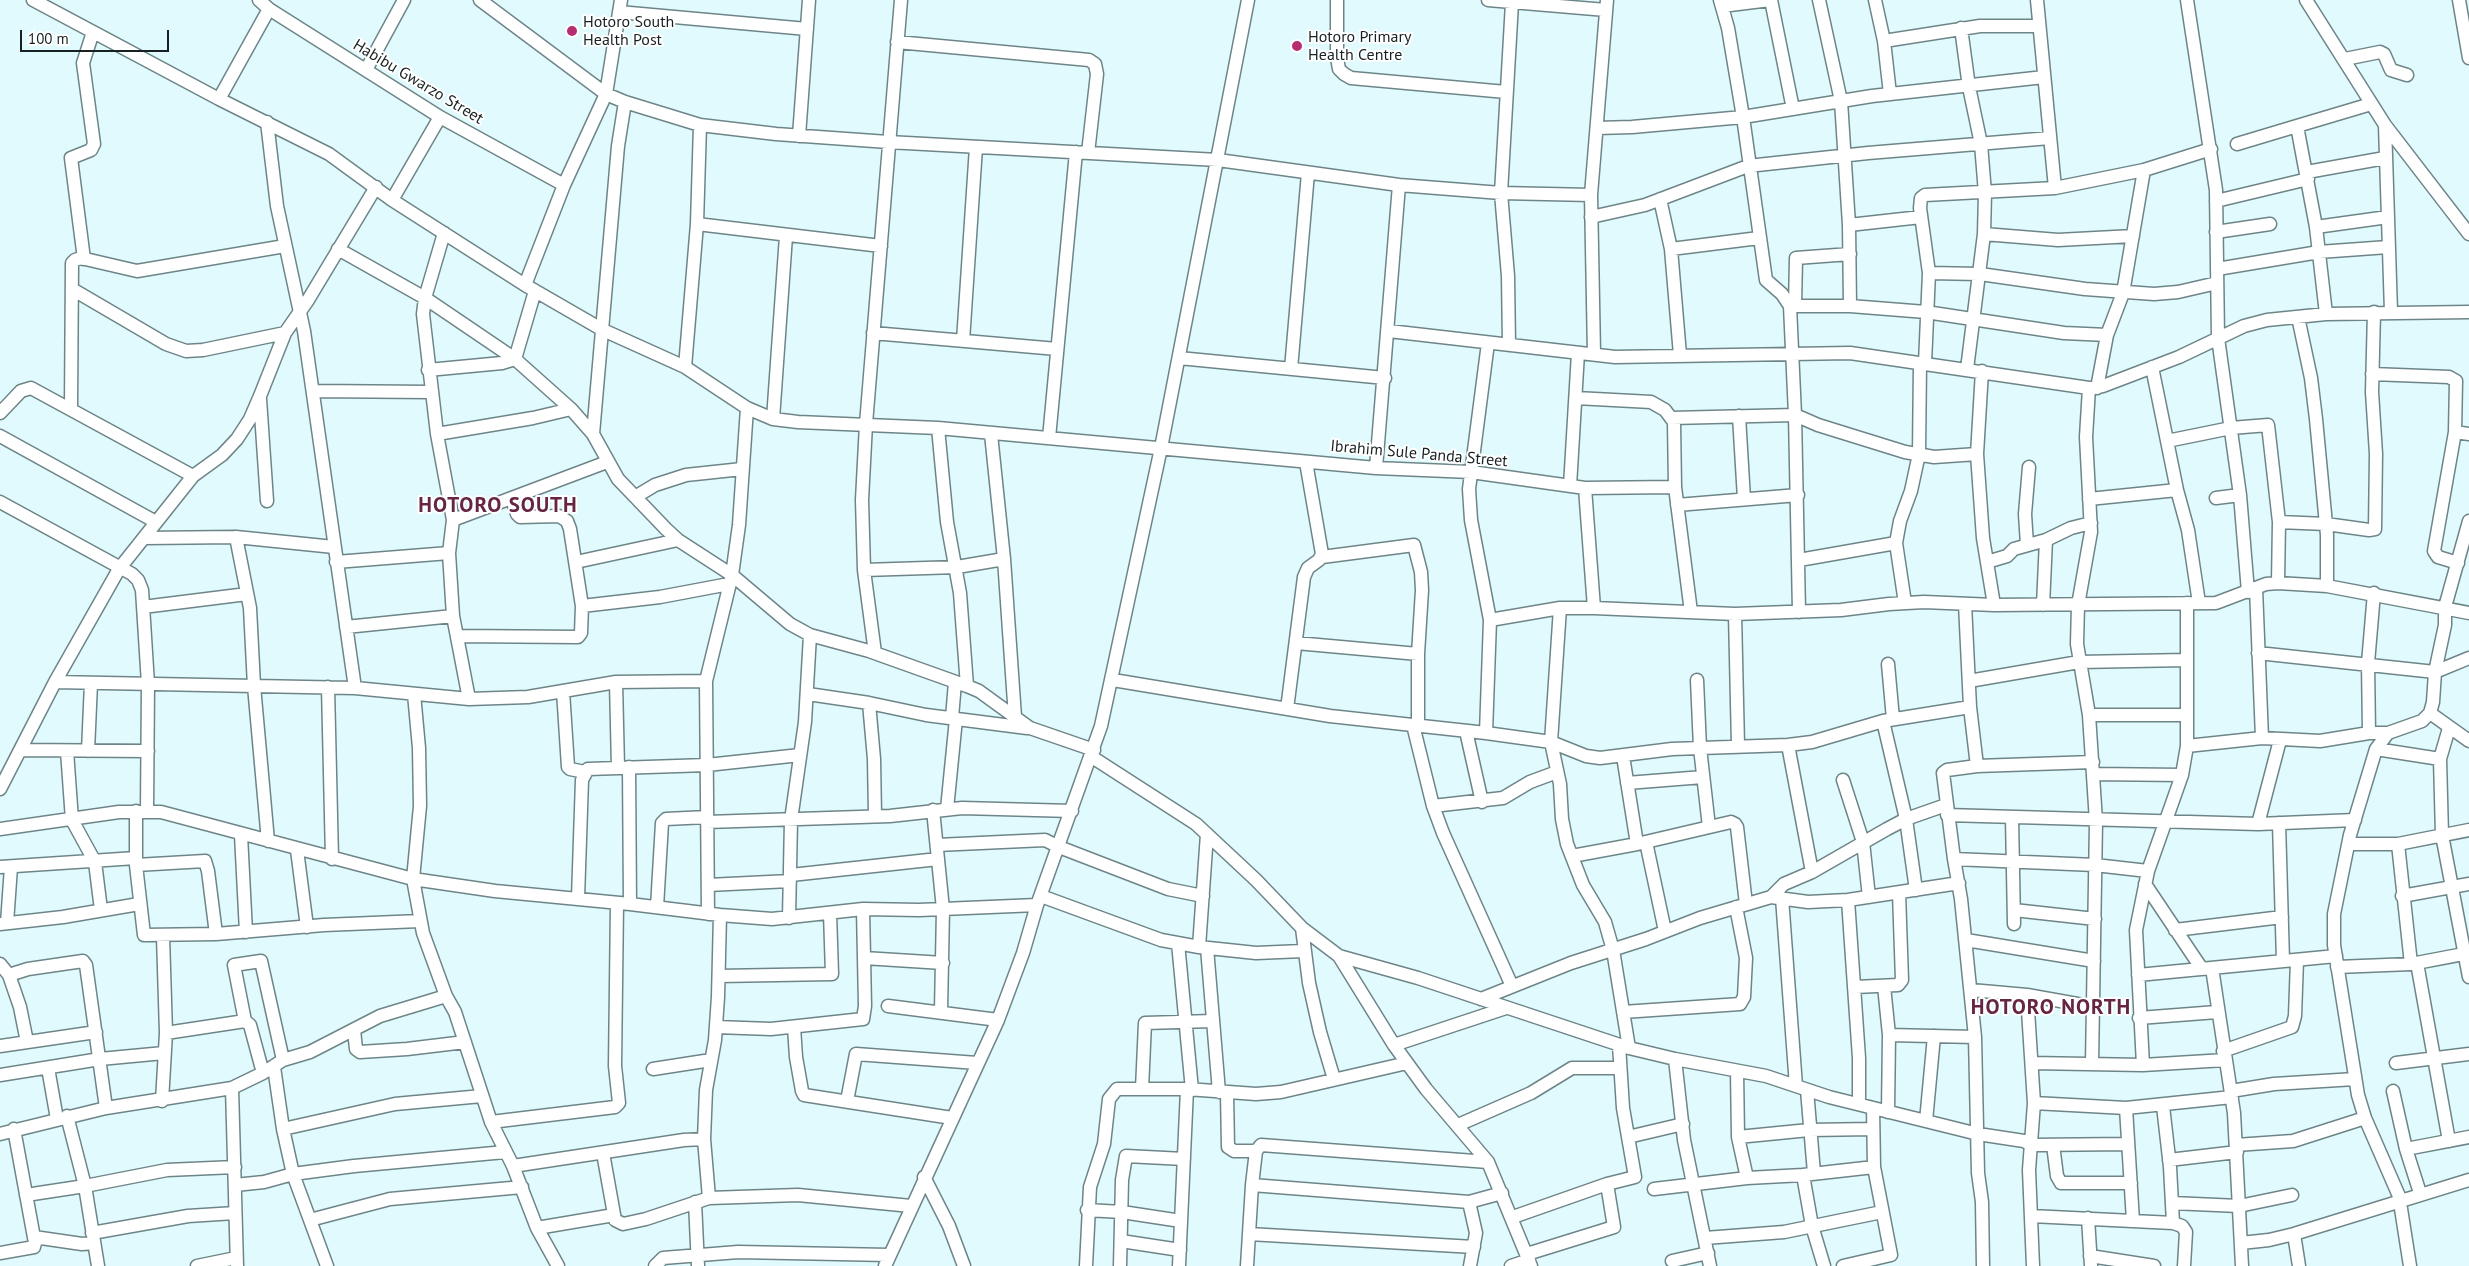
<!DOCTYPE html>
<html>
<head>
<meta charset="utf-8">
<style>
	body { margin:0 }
	#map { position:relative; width:2469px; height:1266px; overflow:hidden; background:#e0fafd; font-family:"PT Sans",sans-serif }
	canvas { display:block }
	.scale { position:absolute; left:20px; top:30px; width:149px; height:22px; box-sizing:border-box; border:2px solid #182122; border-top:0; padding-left:6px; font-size:15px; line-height:18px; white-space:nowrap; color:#182122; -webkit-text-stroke:4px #fff; paint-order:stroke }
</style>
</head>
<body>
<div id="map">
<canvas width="2469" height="1266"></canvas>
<div class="scale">100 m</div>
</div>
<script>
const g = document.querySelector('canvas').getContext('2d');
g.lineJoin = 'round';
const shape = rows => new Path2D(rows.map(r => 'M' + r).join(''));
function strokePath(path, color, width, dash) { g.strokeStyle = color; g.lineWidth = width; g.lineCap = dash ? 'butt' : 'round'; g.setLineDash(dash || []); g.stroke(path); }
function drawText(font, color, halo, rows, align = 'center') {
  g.font = font + ' "PT Sans",sans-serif'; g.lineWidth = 4; g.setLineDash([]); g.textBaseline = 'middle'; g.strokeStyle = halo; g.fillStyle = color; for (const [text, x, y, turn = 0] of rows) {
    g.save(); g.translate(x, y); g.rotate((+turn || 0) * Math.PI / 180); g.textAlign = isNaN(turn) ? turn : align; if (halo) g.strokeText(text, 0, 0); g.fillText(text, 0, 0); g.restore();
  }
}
const minor = shape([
	[33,0,219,99,329,154,392,200,525,285,603,330,685,367,747,408,773,419,798,422,938,428,1376,468,1471,472,1585,488,1675,487],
	[259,0,269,9,440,117,564,185],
	[480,0,606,94,625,102,700,125,776,134,888,142,1218,160,1399,185,1501,193,1591,195],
	[1337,0,1337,58,1339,69,1344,74,1351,78,1506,92],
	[1488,0,1606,10],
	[1720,0,1728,28,1743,117,1766,280,1782,294,1790,306,1795,415,1818,425,1905,452,1934,457,1977,454,1983,538,1994,605],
	[1771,0,1793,109],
	[1819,0,1841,101,1849,225,1850,306],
	[1875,0,1884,41,1890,94],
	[2037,0,2055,188],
	[2187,0,2216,190,2218,338,2240,495,2248,592],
	[2306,0,2385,125,2469,234],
	[2459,0,2469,58],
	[1722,6,1770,0],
	[619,12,807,29],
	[1961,28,1969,87,1981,144,1985,193,1984,234,1967,369],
	[1884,41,1980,26,2038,26],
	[897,42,1089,60,1095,64,1097,74,1088,153],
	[2345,59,2380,52,2384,54,2391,70,2407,75],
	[366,70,404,0],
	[219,99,269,9],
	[267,122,277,206,304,331,355,688],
	[2385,125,2391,312],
	[1597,128,1632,127,1743,117,1872,96,2044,77],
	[799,136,809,0],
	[2237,144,2297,126],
	[2307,172,2385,158],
	[1660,199,1671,249,1680,355],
	[392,200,440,117],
	[2216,201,2308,179],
	[1591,217,1645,205,1748,166,1868,153,2050,138],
	[697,224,881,246],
	[1849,225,1921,217],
	[2316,227,2388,217],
	[2216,232,2270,224],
	[444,233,425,298,423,314,437,434,453,520,449,553,453,616,469,699],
	[1984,234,2058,240,2133,236],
	[338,249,425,298,515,359,571,409,593,434,618,479,666,529,678,540,732,575,790,624,810,635,869,651,967,686,979,691,1030,728,1094,750],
	[1671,249,1759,238],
	[84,259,71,158,91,150,94,144,83,63,93,32],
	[2217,269,2319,252,2388,247],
	[1929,273,1980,274,2085,289,2154,294,2178,292,2217,283],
	[525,285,564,185,606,94,621,0],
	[72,289,166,344,186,351,203,350,285,333],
	[1790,306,1850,306,1926,312,2064,333,2107,335],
	[1795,306,1796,258,1850,254],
	[2326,314,2316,227,2297,126,2371,104],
	[2298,317,2311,378,2316,419,2327,535,2327,586],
	[1389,331,1615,357,1850,353,2089,388,2103,386,2179,357,2244,326,2267,320,2326,314,2469,312],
	[873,333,1057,349],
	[963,341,976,147],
	[1509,345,1508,276,1501,193,1512,3],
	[1594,354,1591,195,1607,0],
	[1179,358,1385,378],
	[1925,363,1929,273,1920,208,1921,198,1925,195,2055,188,2144,170,2211,149],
	[685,367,697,224,700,125],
	[2152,367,2177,490,2188,530,2199,603],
	[1291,369,1308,173],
	[428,370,502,363,515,359,535,291],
	[2372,374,2449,377,2456,381,2455,432,2434,551,2438,557,2458,563],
	[2089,388,2086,437,2091,532,2078,605,2077,644,2089,715,2096,821,2092,1064],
	[2097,388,2107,335,2123,293,2144,170],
	[313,391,431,392],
	[1576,398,1651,402,1665,410,1674,422,1675,487,1691,612],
	[260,399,267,501],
	[71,408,72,263,75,260,81,258,137,271,285,246],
	[0,413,21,391,31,388,193,476],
	[1739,416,1744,499],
	[1671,418,1795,415,1799,612],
	[773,419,786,236],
	[938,428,947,522,960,593,967,686],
	[2455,432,2469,434],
	[437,434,533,418,571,409],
	[593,434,618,146,625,102],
	[991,434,1004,559,1015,717],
	[0,436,156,522],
	[1049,438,1076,152],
	[2167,441,2231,428,2268,425,2279,522,2278,583],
	[1977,454,1982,371],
	[1376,468,1399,185],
	[1570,486,1578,353],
	[1585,488,1594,608],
	[635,497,655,485,686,475,742,469],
	[2216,498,2240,495],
	[2089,499,2177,490],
	[0,502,132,574,138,580,142,590,148,684,147,811],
	[1677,505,1798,495],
	[453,520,607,462],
	[2279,522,2326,524,2369,530,2375,529,2376,454,2372,392,2374,312],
	[236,537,250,608,254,686,268,841],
	[144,538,236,537,334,547],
	[2027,545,2025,514,2029,467],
	[1322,557,1414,545,1421,572,1422,590,1418,654,1418,726],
	[1799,560,1896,543],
	[336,562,449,553],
	[576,562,678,540],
	[1987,562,2007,556,2014,549,2046,540,2071,528,2091,523],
	[864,570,957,567,1004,559],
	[2256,588,2262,738,2320,741,2369,733,2388,733],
	[1905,603,1896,543,1900,521,1911,491,1919,454,1920,363],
	[1965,604,1970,707,1977,766],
	[2043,605,2046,540],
	[582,606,660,597,729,584],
	[143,607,247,594],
	[1560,608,1551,742,1560,784,1562,819,1567,844,1583,885,1605,922,1613,950,1629,1048],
	[1735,614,1738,746],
	[1490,620,1560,608,1594,608,1735,614,1841,610,1889,604,1924,602,1994,605,2216,603,2266,584,2278,583,2327,586,2469,613],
	[346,627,453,616],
	[457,636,578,637,581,633,582,606,570,529,567,521,559,516,520,517,517,514,512,499],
	[1296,643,1418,654],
	[875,653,864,570,862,500,866,424,901,0],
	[2258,653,2435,672,2469,658],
	[1888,664,1893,719],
	[1113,680,1330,716,1486,733,1551,742,1586,756,1600,758,1672,749,1788,745,1812,742,1883,721,1970,707],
	[1697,680,1700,748,1709,827],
	[1969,681,2079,662,2186,660],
	[55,682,355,688,469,699,528,697,616,682,706,681],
	[616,682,618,768],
	[328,687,332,859],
	[563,691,568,767,570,769,585,772],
	[414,694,419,748,420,806,413,879,423,933,446,996,455,1012,491,1122,513,1166,537,1228,558,1266],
	[808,694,869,703,926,715,1027,728],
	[869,703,874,759,875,816],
	[1287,709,1304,577,1308,568,1319,560,1322,554,1306,462],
	[2430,713,2469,741],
	[2089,715,2186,715],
	[952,718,955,682],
	[1883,721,1906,819,1916,890],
	[1413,725,1433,806,1443,833,1512,986],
	[2449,728,2440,759,2442,835,2469,977],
	[1466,731,1482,802],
	[1486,733,1490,620,1471,520,1469,489,1488,343],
	[2369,733,2368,663,2374,593],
	[1788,745,1812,872],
	[2187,746,2262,738],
	[2376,749,2440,759],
	[20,750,148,751],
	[67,751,72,820,95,862,101,910],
	[88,751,91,683],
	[1623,756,1637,844],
	[1092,757,1196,824,1256,880,1302,928,1339,956,1394,1045,1426,1089,1488,1162,1531,1266],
	[629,767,630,904],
	[2093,774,2182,775],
	[1843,780,1863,842,1869,897],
	[1627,783,1703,777],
	[0,789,55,682,119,569,193,476,222,455,237,439,250,419,260,396,285,333,308,300,376,187],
	[1433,806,1503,798,1530,782,1557,772],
	[947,809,956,719],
	[933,810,943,909,941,1011],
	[136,811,136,865,144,935,216,934,324,925,420,921],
	[1947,815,2258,824,2355,820],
	[2012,817,2014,924],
	[707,822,890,816,962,808,1072,811],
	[2279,823,2283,961],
	[2258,824,2280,740],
	[0,829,119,812,161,812,413,879,495,891,630,904,720,915,772,919,863,909,919,910,1037,905],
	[241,835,246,932],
	[1646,842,1665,931],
	[2349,844,2398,844,2469,830],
	[2398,844,2411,964],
	[937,845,1045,840,1059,847,1168,889,1203,896],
	[297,850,307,927],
	[1572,856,1637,844,1731,822,1735,824,1737,827,1746,904],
	[1954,859,2095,865,2148,871],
	[136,865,205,861,208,871,216,934],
	[0,867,136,858],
	[791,875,938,859],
	[2145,884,2202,969],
	[708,885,790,881],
	[1041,896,1161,940,1199,947,1256,953,1303,951],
	[2402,896,2469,884],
	[1771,897,1808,902,1848,900,1959,883],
	[578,898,582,780,588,769,707,765,800,755],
	[1782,898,1796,1086],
	[1848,900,1859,1058,1859,1104],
	[657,907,662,823,666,819,707,817],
	[2014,910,2095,919],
	[708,914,706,681,732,575,739,525,747,408],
	[789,918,791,820,805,722,810,635],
	[7,923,11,867],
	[0,924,63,917,139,904],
	[1302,928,1309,983,1320,1032,1334,1079],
	[2175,930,2282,917],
	[1966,940,2094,961],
	[1178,943,1192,1090],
	[1199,947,1207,834],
	[1207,948,1219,1092],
	[1339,956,1418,978,1629,1048,1675,1059,1766,1076,1829,1097,1978,1134,2024,1141,2031,1145,2128,1144],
	[864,958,943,963],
	[2417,963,2449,1141],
	[0,964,9,975,20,1007,27,1042],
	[2337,967,2411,964,2469,953],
	[2212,968,2234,1113,2242,1266],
	[9,975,28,969,83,961,86,965,106,1108],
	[2138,975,2336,956],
	[719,976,832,974,830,913],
	[1884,986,1889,1035,1888,1112],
	[1855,987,1898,985,1902,980,1899,893],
	[1971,990,2027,995,2094,1007],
	[2027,995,2034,1103,2029,1170,2033,1266],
	[1481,999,1571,963,1646,939,1700,918,1771,897,1784,884,1812,872,1887,829,1906,819,1946,805],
	[888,1006,998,1020],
	[1623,1012,1740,1004,1744,997,1746,958,1736,907],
	[2139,1018,2217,1012],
	[245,1021,234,965,261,961,283,1060],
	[716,1027,771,1029,863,1019,865,1006,863,909],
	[794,1027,796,1057,802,1091,804,1095,952,1118],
	[354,1030,356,1049,360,1052,407,1049,465,1042],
	[166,1033,245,1021,250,1025,263,1073],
	[1889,1035,1975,1037],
	[1394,1045,1506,1008],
	[0,1046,96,1032],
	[2223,1051,2292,1027,2295,1016,2297,960],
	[1675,1059,1684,1140,1710,1266],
	[2032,1063,2143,1065,2225,1060],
	[2396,1063,2469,1054],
	[2143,1065,2136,930,2148,871,2182,775,2187,746,2187,603],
	[274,1067,283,1129,293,1174,327,1266],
	[48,1068,57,1119],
	[653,1069,711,1060],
	[0,1075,100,1059,164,1053],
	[232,1088,237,1266],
	[1142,1089,1145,1023,1212,1021],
	[1807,1090,1814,1173],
	[2231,1091,2274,1084,2355,1079],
	[2393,1091,2406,1149],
	[1227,1093,1228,1147,1234,1151,1256,1151],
	[162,1101,166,1033,163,936],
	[847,1101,856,1054,977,1063],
	[2034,1103,2126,1108,2232,1097],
	[2163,1106,2170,1167,2173,1223],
	[2126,1108,2133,1221],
	[67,1116,85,1186,98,1266],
	[1926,1121,1934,1036],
	[491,1122,615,1107,619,1103,615,1066,617,903],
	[1458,1125,1531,1093,1572,1068,1620,1068],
	[283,1129,395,1104,482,1096],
	[0,1134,106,1108,232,1088,263,1073,283,1060,310,1052,380,1016,446,996],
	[1628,1137,1683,1124],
	[1738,1137,1809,1130,1873,1129],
	[704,1139,706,1090,715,1040,718,997,720,915],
	[2053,1145,2057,1176,2061,1183,2131,1183],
	[2236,1145,2293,1141,2365,1118],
	[603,1153,615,1220,623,1224,646,1219,709,1198,798,1195,911,1206],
	[2169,1160,2237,1152],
	[513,1166,684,1140,704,1139,709,1198],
	[1803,1175,1812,1226,1824,1266],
	[924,1177,949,1226,964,1266],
	[1747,1178,1803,1175,1874,1167],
	[235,1185,264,1182,293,1174,354,1166,505,1152],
	[1252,1185,1469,1202],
	[1654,1189,1747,1178,1738,1137,1737,1071],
	[2420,1193,2406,1149,2469,1137],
	[26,1195,85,1186,167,1170,235,1167],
	[695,1202,698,1266],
	[2172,1203,2239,1206,2292,1195],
	[1087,1210,1122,1212,1181,1221],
	[2031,1216,2173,1223,2182,1226,2186,1232,2184,1266],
	[1513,1217,1607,1184,1635,1177,1623,1108,1619,1045],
	[2088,1218,2091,1266],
	[310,1220,390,1199,522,1187],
	[537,1228,614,1215],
	[92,1233,188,1216,235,1213],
	[1249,1234,1474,1247],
	[2294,1234,2299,1266],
	[34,1237,82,1244,94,1243],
	[1705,1238,1784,1232,1882,1212],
	[1121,1241,1180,1250],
	[2241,1243,2269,1240,2294,1234,2469,1180],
	[0,1253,34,1247,35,1243,14,1129],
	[1527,1254,1614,1227,1607,1184],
	[2090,1256,2154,1266],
	[1672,1261,1708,1253],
	[197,1266,236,1258],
	[655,1266,663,1258,738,1252,889,1255],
	[885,1266,998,1020,1023,953,1037,905,1101,726,1161,448,1248,0],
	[1086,1266,1090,1187,1104,1144,1109,1099,1117,1089,1187,1089,1256,1094,1281,1092,1407,1063],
	[1120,1266,1122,1180,1126,1156,1184,1159],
	[1179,1266,1187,1089],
	[1247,1266,1252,1185,1256,1151,1261,1145,1488,1162],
	[1470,1266,1476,1233,1469,1202,1502,1193],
	[1511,1266,1529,1260],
	[1843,1266,1891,1255,1874,1167,1873,1108],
	[1983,1266,1982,1202,1978,1173,1975,1037,1961,899,1954,859,1943,773,1947,770,1977,766,2093,762],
	[2410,1266,2399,1196,2365,1118,2358,1095,2334,945,2334,914,2350,835,2376,749,2388,733,2422,721,2430,713,2433,702,2435,672,2445,625,2445,607,2469,521]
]);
strokePath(minor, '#6e8588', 15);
strokePath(minor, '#fff', 12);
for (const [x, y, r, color] of [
	[572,31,6,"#b52e70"],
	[1297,46,6,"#b52e70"]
]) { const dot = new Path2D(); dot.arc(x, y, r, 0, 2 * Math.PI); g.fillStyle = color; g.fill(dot); strokePath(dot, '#fff', 2); }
drawText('16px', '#182122', '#fff', [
	["Hotoro South",583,22],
	["Health Post",583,40],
	["Hotoro Primary",1308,37],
	["Health Centre",1308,55]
], 'left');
drawText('16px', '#182122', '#fff', [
	["Habibu Gwarzo Street",418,82,31],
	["Ibrahim Sule Panda Street",1419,454,5]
]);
g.letterSpacing = '1px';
drawText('bold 21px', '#662542', '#fff', [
	["HOTORO SOUTH",498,506],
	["HOTORO NORTH",2051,1008]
]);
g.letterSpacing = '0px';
</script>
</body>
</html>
